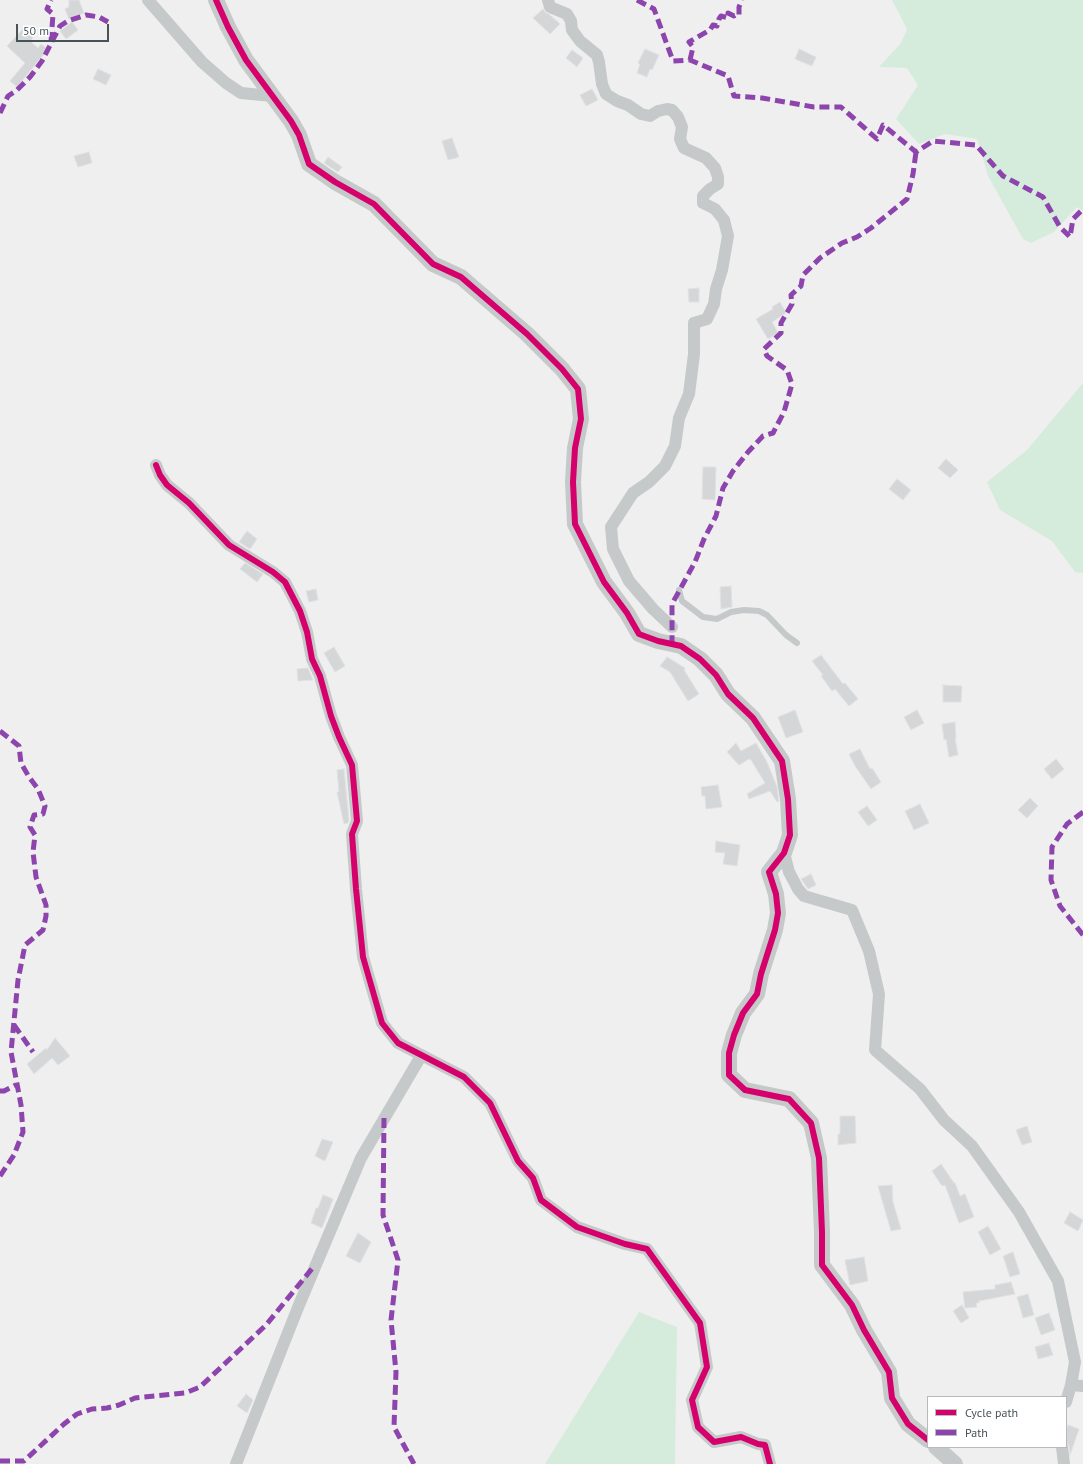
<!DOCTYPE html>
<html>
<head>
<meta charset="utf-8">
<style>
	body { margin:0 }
	#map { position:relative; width:1083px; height:1464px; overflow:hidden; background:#efefef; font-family:"PT Sans",sans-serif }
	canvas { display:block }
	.legend { position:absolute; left:927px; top:1396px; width:140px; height:52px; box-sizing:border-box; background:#fff; border:1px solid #b6babd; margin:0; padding:5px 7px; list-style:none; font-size:12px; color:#485259 }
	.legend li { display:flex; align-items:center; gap:8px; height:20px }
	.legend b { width:20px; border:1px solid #b6babd }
	.scale { position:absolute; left:16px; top:24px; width:93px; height:18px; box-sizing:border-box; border:2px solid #485259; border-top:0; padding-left:5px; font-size:12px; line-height:14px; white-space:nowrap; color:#485259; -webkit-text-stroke:3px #fff; paint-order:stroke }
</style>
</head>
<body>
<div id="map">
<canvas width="1083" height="1464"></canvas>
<ul class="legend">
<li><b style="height:5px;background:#d6006c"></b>Cycle path</li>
<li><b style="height:5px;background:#8e44ad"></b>Path</li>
</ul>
<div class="scale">50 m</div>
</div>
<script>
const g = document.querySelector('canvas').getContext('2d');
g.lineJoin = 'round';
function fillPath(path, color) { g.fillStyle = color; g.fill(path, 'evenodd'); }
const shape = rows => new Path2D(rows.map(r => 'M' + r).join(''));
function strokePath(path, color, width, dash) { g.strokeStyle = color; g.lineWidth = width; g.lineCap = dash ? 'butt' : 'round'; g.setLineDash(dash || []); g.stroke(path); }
fillPath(shape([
	[892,0,1083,0,1083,211,1077,207,1054,232,1031,243,1023,239,988,176,977,139,945,134,919,144,896,119,918,85,907,68,879,67,901,43,907,29],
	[1083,383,1083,573,1075,572,1052,541,1000,510,987,482,1027,450],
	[639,1312,677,1327,675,1464,545,1464]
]), '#d5ecdc');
const building = shape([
	[69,0,79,0,84,13,69,19,65,9,69,7,69,0],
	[543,9,545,12,550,15,560,24,550,34,533,18,543,9],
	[72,22,78,30,66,39,60,31,72,22],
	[23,29,33,38,30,41,38,48,41,44,48,49,17,87,10,81,25,63,7,46,23,29],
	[645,49,659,55,652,70,650,69,647,77,637,73,640,64,638,63,645,49],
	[799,49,816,57,812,66,795,59,799,49],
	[572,50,583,58,577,67,566,58,572,50],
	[98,69,111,75,106,85,93,79,98,69],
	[592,89,598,100,586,106,580,95,592,89],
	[452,138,459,157,448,160,442,141,452,138],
	[89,152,92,163,78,167,74,156,89,152],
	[328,157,342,167,338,172,324,163,328,157],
	[699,288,699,302,689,302,688,289,699,288],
	[780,302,786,313,772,322,778,333,768,339,756,319,773,309,772,307,780,302],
	[946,459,958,470,950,478,938,468,946,459],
	[703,467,716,467,715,500,702,499,703,467],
	[897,479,911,490,903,500,889,489,897,479],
	[247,531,257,539,250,549,239,542,247,531],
	[245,563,263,574,257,582,240,569,245,563],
	[731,586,732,607,721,609,720,587,731,586],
	[316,589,318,600,309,602,306,591,316,589],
	[334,647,345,666,335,672,324,653,334,647],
	[821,655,843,684,845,683,858,699,849,706,835,689,832,691,821,676,823,675,812,661,821,655],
	[667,657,685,668,684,670,699,694,688,701,670,672,660,666,667,657],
	[308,668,313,680,298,681,297,669,308,668],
	[943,685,962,686,961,702,943,702,943,685],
	[795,710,803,732,786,738,778,717,795,710],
	[917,710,924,723,911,730,904,717,917,710],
	[955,722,956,738,955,738,958,755,949,757,946,739,944,740,942,724,955,722],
	[736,743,741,751,756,743,767,762,777,787,779,801,777,802,770,791,749,799,747,794,765,783,751,760,749,759,739,765,727,752,736,743],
	[860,749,870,769,872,768,881,782,871,789,855,766,849,754,860,749],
	[1056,759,1064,769,1052,779,1044,769,1056,759],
	[344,769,349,820,348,823,344,824,337,792,339,792,337,770,344,769],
	[718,785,722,807,706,809,705,796,702,796,701,787,718,785],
	[1030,798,1038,806,1027,818,1018,810,1030,798],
	[920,804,929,823,914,830,905,811,920,804],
	[867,806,877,820,868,826,858,812,867,806],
	[716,841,740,845,737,866,723,864,725,853,715,852,716,841],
	[811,874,816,885,808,889,801,879,811,874],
	[55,1038,70,1056,58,1065,52,1058,34,1074,27,1064,46,1048,47,1050,55,1038],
	[840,1116,855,1116,856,1143,838,1145,838,1134,840,1134,840,1116],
	[1027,1126,1032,1142,1022,1145,1016,1130,1027,1126],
	[322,1139,333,1142,325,1161,315,1156,322,1139],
	[941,1164,954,1183,955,1183,960,1196,965,1194,974,1217,959,1223,945,1185,942,1186,932,1171,941,1164],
	[892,1185,893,1202,901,1229,891,1231,878,1186,892,1185],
	[323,1195,333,1199,322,1228,311,1223,316,1208,318,1208,323,1195],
	[1070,1212,1083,1220,1078,1231,1064,1223,1070,1212],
	[988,1226,1001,1249,990,1255,978,1232,988,1226],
	[358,1233,371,1242,360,1263,346,1256,358,1233],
	[1013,1252,1020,1274,1010,1277,1003,1256,1013,1252],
	[864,1257,868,1281,850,1285,845,1260,864,1257],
	[1011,1282,1015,1294,979,1301,979,1303,976,1303,977,1307,965,1308,963,1292,995,1289,995,1285,1011,1282],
	[1028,1294,1034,1315,1023,1318,1017,1297,1028,1294],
	[962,1305,969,1318,961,1323,953,1311,962,1305],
	[1049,1313,1055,1330,1041,1335,1035,1318,1049,1313],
	[1049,1343,1053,1355,1038,1359,1035,1347,1049,1343],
	[246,1394,253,1400,247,1413,237,1406,246,1394],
	[1068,1425,1079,1429,1070,1455,1069,1446,1066,1441,1066,1431,1068,1425]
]);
fillPath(building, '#d5d6d8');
strokePath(building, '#e0e1e2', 1);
strokePath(shape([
	[679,590,682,601,703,617,717,619,731,612,744,610,759,611,767,615,786,635,797,643]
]), '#c6c9ca', 6);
strokePath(shape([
	[148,0,202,62,226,83,241,93,272,96],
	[548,0,550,7,567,14,571,21,572,30,580,41,597,55,599,62,602,84,606,94,617,101,628,105,641,114,650,116,658,111,667,109,672,110,678,117,682,127,680,139,684,148,706,158,715,168,718,177,718,184,710,189,703,196,703,203,715,209,724,220,728,236,722,270,716,289,714,304,707,319,694,323,694,354,689,394,679,418,675,446,665,466,649,482,633,493,611,527,613,549,629,581,653,609,672,627],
	[156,465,160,475,167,485,189,503,229,545,273,572,285,582,300,611,307,632,312,659,320,676,331,716,339,737,352,765,357,821,352,834,356,889,363,957,382,1023,398,1043,464,1077,490,1103,518,1161,533,1178,541,1200,577,1227,625,1244,647,1249,700,1323,707,1367,692,1400,698,1427,714,1442,741,1437,758,1444,765,1445,770,1464],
	[784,853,789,872,798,889,804,896,852,910,869,951,879,994,875,1050,920,1089,944,1120,972,1146,1019,1212,1058,1281,1075,1362,1071,1385,1066,1402],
	[1071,1385,1083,1386],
	[1062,1447,1064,1464],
	[236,1464,299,1305,361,1158,421,1056]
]), '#c6c9ca', 12);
strokePath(shape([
	[216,0,228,27,246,60,291,121,299,135,309,164,335,182,374,204,433,264,461,277,527,334,562,369,578,389,581,419,575,448,573,482,575,524,604,582,627,613,639,634,658,641,681,646,700,659,716,675,728,694,753,718,782,761,788,799,790,835,784,853,769,872,776,894,778,913,775,930,761,974,757,994,743,1013,734,1035,729,1053,729,1075,745,1090,789,1099,811,1123,819,1158,822,1232,822,1265,852,1305,864,1330,889,1372,892,1398,908,1424,928,1440],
	[936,1447,955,1464]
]), '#c6c9ca', 16);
strokePath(shape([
	[637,0,654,9,673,61,690,60,728,76,734,96,762,98,814,107,841,107,877,139,883,125,916,152,933,141,976,145,1003,176,1043,197,1060,227,1070,237,1073,219,1083,209],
	[51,42,53,14,47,9,51,0],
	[690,60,693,47,689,42,710,30,713,25,717,26,719,19,721,16,728,18,728,13,734,16,737,14,739,15,739,7,742,0],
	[0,113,8,96,16,91,30,77,42,61,60,26,68,21,86,15,99,17,108,22],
	[673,645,672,642,672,604,695,562,704,539,716,516,723,488,733,471,748,452,763,436,773,433,784,412,792,384,787,370,767,356,764,349,781,333,781,323,792,304,791,295,801,286,803,275,820,258,842,243,857,237,871,228,907,199,913,174,916,152],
	[0,731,19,746,21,763,29,777,38,789,45,806,43,814,34,815,30,827,35,835,33,852,36,877,46,905,46,916,43,930,25,945,18,980,11,1052,21,1105,23,1132,14,1155,0,1176],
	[1083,812,1067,824,1052,847,1051,880,1060,906,1083,935],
	[14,1025,33,1052],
	[0,1091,4,1091,16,1085],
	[384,1118,383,1215,398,1260,391,1320,396,1372,394,1427,414,1464],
	[0,1461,24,1461,64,1424,77,1414,92,1409,107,1408,119,1405,135,1398,185,1393,200,1387,266,1325,315,1265]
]), '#8e44ad', 5, [10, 5]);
strokePath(shape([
	[216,0,228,27,246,60,291,121,299,135,309,164,335,182,374,204,433,264,461,277,527,334,562,369,578,389,581,419,575,448,573,482,575,524,604,582,627,613,639,634,658,641,681,646,700,659,716,675,728,694,753,718,782,761,788,799,790,835,784,853,769,872,776,894,778,913,775,930,761,974,757,994,743,1013,734,1035,729,1053,729,1075,745,1090,789,1099,811,1123,819,1158,822,1232,822,1265,852,1305,864,1330,889,1372,892,1398,908,1424,928,1440],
	[156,465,160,475,167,485,189,503,229,545,273,572,285,582,300,611,307,632,312,659,320,676,331,716,339,737,352,765,357,821,352,834,356,889,363,957,382,1023,398,1043,464,1077,490,1103,518,1161,533,1178,541,1200,577,1227,625,1244,647,1249,700,1323,707,1367,692,1400,698,1427,714,1442,741,1437,758,1444,765,1445,770,1464]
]), '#d6006c', 6);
</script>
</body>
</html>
